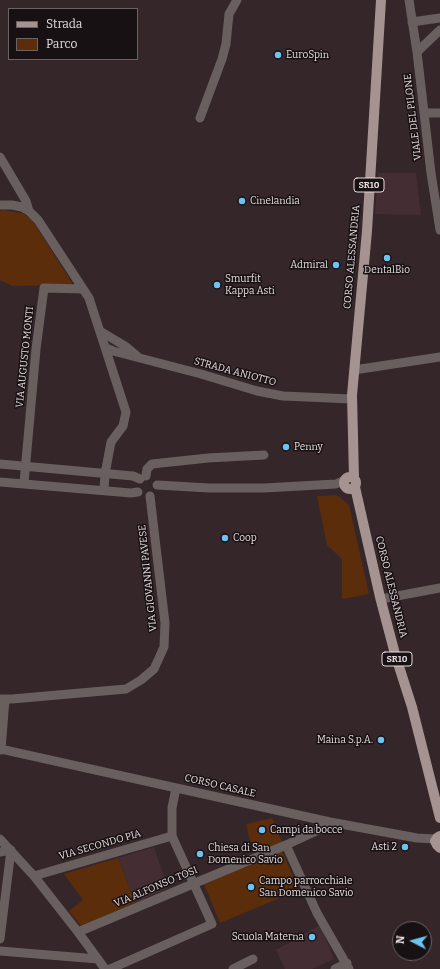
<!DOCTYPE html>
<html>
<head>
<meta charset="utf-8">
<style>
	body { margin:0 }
	#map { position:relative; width:440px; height:969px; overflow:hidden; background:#35262a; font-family:Bitter,serif }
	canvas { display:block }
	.legend { position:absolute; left:8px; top:8px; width:130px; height:52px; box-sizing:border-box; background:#181113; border:1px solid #6b6264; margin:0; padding:5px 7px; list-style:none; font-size:12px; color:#e7dcde }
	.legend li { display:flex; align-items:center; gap:8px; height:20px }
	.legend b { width:20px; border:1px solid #6b6264 }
	.north { position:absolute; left:392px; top:921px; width:40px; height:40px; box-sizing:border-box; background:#181113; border:1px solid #6b6264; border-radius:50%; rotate:276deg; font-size:11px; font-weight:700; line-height:16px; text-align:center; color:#e7dcde }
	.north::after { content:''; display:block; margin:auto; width:14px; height:18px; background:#6cc3f2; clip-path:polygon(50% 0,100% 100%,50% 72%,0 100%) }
</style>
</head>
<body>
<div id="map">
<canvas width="440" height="969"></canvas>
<ul class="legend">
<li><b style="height:5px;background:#a49390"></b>Strada</li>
<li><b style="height:11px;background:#5b2d0a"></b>Parco</li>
</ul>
<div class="north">N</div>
</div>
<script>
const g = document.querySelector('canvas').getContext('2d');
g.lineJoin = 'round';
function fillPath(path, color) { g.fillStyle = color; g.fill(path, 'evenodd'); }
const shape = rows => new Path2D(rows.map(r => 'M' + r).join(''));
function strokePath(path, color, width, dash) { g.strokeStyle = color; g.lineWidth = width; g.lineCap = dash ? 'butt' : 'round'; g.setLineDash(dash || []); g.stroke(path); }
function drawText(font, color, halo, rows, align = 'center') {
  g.font = font + ' Bitter,serif'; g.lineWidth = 3; g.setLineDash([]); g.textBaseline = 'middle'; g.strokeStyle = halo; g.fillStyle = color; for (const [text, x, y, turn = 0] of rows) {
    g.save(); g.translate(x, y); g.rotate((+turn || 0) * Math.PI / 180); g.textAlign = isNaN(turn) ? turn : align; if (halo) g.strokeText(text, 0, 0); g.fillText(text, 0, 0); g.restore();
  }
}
fillPath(shape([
	[378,173,416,173,421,215,375,214],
	[154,847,168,888,135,903,118,858],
	[320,925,334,959,312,969,285,969,276,950]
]), '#442d33');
fillPath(shape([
	[3,210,22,213,32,220,71,281,73,285,12,286,0,280,0,211],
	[335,495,340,497,349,505,369,594,342,599,342,559,327,545,317,496],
	[272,818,282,842,256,852,249,837,246,824],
	[282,851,299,890,220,923,204,884],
	[118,858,135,903,82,927,69,911,83,900,64,874]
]), '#5b2d0a');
strokePath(shape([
	[409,0,417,52,431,173,440,230],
	[412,22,440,18],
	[417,52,440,30],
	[424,113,440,113],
	[200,118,222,59,226,44,229,14,237,0],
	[0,157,26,201,29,211],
	[0,205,12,205,22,207,29,211,38,220,89,298,126,412,123,426,111,442,105,474,104,490],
	[100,331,125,346,137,356],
	[106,348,113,351,201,374,257,391,283,396,352,399],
	[354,370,440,357],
	[0,464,133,476,140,479],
	[146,476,147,469,152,464,208,458,264,455],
	[0,482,131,493,138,492],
	[24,483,36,349,44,288,83,289],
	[157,485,209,488,264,488,336,484,345,480],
	[381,599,440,588],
	[0,699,12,699,126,689,141,680,154,669,164,647,165,623,150,496],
	[0,749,330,822,417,838,436,839],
	[1,750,5,699],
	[0,839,34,876,78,932,105,969],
	[286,845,317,913,349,969],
	[0,852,11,850,0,939],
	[34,876,172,836],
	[78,932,286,845,325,827,330,822],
	[0,951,98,959],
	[110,969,212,924,172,836,172,808,176,788],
	[233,969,253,959],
	[335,969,347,963]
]), '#685f5e', 9);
strokePath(shape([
	'344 483a6 6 0 1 1 12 0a6 6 0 1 1-12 0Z',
	[354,478,352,395,367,231,381,0],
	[355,487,380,597,395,654,412,707,440,818],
	[440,836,437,838,435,841,437,845,440,848]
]), '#a49390', 10);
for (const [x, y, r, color] of [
	[278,55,4,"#6cc3f2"],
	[242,201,4,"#6cc3f2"],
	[387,258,4,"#6cc3f2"],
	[336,265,4,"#6cc3f2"],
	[217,285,4,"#6cc3f2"],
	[286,447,4,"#6cc3f2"],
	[225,538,4,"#6cc3f2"],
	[381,740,4,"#6cc3f2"],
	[262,830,4,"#6cc3f2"],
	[405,847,4,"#6cc3f2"],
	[200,854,4,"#6cc3f2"],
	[251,887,4,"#6cc3f2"],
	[312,937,4,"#6cc3f2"]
]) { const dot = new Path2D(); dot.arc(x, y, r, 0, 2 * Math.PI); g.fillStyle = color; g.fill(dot); strokePath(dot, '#181113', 1.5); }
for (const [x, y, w] of [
	[369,185,30],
	[397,659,30]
]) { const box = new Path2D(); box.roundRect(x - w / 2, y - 7, w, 14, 3); g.fillStyle = '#181113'; g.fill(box); strokePath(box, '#e7dcde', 1); }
drawText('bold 9px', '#e7dcde', null, [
	["SR10",369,185],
	["SR10",397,659]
]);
drawText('10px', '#e7dcde', '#181113', [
	["EuroSpin",286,55],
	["Cinelandia",250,201],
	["Admiral",328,265,"right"],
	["DentalBio",387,270,"center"],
	["Smurfit",225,279],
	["Kappa Asti",225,291],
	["Penny",294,447],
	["Coop",233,538],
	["Maina S.p.A.",373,740,"right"],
	["Campi da bocce",270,830],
	["Asti 2",397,847,"right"],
	["Chiesa di San",208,848],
	["Domenico Savio",208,860],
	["Campo parrocchiale",259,881],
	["San Domenico Savio",259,893],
	["Scuola Materna",304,937,"right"]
], 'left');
drawText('10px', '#e7dcde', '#181113', [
	["VIALE DEL PILONE",413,117,-97],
	["CORSO ALESSANDRIA",352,257,-85],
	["VIA AUGUSTO MONTI",25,357,-84],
	["STRADA ANIOTTO",235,372,15],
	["VIA GIOVANNI PAVESE",148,578,-96],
	["CORSO ALESSANDRIA",391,587,76],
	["CORSO CASALE",220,786,13],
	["VIA SECONDO PIA",100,845,-16],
	["VIA ALFONSO TOSI",156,887,-23]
]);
</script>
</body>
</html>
